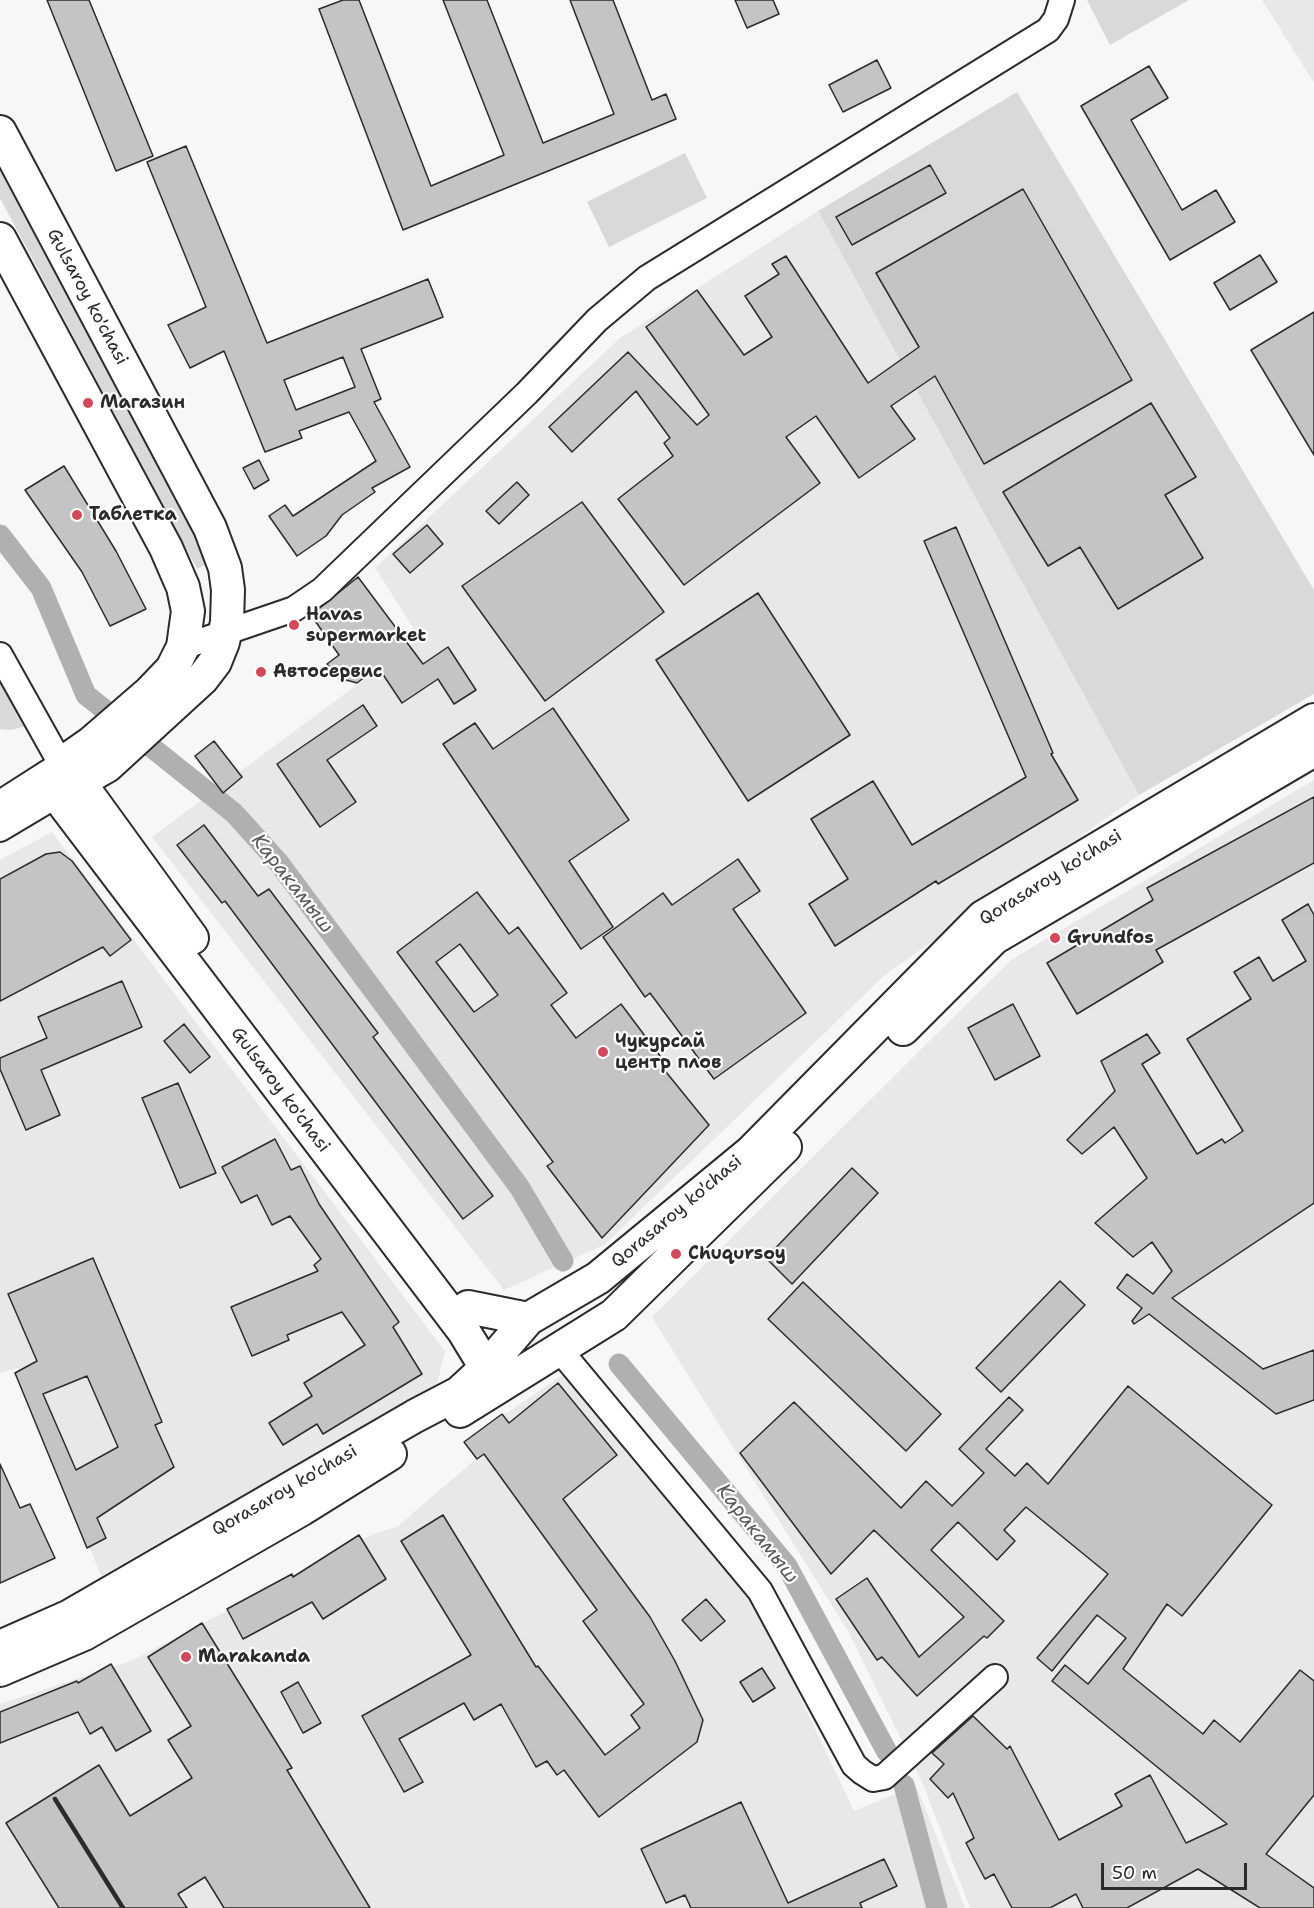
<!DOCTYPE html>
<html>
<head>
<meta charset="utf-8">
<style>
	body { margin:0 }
	#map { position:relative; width:1314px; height:1908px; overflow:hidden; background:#f7f7f7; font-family:"Shantell Sans",sans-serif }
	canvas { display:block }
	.scale { position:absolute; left:1101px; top:1863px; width:146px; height:27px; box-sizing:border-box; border:3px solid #2b2b2b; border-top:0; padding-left:8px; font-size:18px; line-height:21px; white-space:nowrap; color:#2b2b2b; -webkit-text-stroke:4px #fff; paint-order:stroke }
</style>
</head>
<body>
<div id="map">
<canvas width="1314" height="1908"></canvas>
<div class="scale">50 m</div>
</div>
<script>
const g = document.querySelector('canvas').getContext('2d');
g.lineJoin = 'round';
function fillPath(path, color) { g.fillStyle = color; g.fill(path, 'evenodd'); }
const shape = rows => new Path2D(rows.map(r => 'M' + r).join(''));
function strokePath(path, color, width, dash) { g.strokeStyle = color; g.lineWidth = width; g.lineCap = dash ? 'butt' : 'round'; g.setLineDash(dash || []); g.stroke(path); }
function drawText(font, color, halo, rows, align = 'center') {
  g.font = font + ' "Shantell Sans",sans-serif'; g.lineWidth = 4.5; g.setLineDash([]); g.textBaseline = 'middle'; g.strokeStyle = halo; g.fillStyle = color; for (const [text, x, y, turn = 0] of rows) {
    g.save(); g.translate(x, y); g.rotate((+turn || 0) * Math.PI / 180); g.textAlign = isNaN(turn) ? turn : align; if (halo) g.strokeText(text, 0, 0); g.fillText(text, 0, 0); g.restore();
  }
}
fillPath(shape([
	[1262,0,1314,0,1314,83,1279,27],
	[818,211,1139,795,885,975,604,1245,504,1290,152,837,420,638,375,568,620,338],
	[1314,780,1314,1908,970,1908,923,1784,848,1631,652,1317,1011,960],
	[52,832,445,1351,437,1384,101,1576,18,1368,0,1373,0,860],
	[564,1374,748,1587,854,1811,916,1785,965,1908,0,1908,0,1704,131,1661,373,1534,397,1527,476,1459,464,1442]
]), '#e8e8e8');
fillPath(shape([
	[1087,0,1189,0,1110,45],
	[1017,92,1314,590,1314,694,1139,795,818,211],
	[685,153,707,198,609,247,587,202],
	[0,165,211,562,197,569,0,198],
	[0,679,27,726,11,730,0,729]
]), '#d9d9d9');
strokePath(shape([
	[0,535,41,588,86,695,234,813,279,863,520,1188,563,1261],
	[619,1364,787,1566,887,1752],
	[904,1785,937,1908]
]), '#b0b0b0', 21);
const building = shape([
	[47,0,89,0,153,156,116,171,47,0],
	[343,0,359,0,431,186,504,155,443,0,487,0,543,143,614,114,570,0,613,0,652,100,666,94,676,119,403,230,319,9,343,0],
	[735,0,773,0,779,14,747,28,735,0],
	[877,60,891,88,843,112,829,85,877,60],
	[1149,66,1168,98,1131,120,1182,210,1216,190,1235,222,1170,260,1081,106,1149,66],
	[186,146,267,343,428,279,443,317,361,349,381,399,374,402,410,467,372,488,375,492,342,515,326,536,297,556,269,516,285,505,293,516,376,461,349,412,299,431,302,438,265,452,224,351,190,368,168,325,206,307,147,162,186,146],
	[343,357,355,387,296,410,284,380,343,357],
	[930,165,946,193,852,245,836,217,930,165],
	[1023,189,1132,380,984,464,935,376,891,406,915,439,859,478,816,416,786,437,820,483,684,585,618,499,673,456,664,443,670,438,636,391,572,452,549,427,628,352,697,425,709,415,646,327,697,290,744,355,772,337,745,296,779,274,772,264,786,256,868,383,919,347,876,273,1023,189],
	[1260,255,1277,282,1230,310,1214,283,1260,255],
	[1314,312,1314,455,1251,350,1314,312],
	[1151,403,1196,477,1165,495,1203,558,1118,609,1080,547,1048,566,1003,492,1151,403],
	[259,460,269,480,254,489,243,468,259,460],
	[64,466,116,551,146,609,110,626,82,572,25,490,64,466],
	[517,482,529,495,499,524,486,511,517,482],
	[582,502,664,612,545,701,462,586,582,502],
	[427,525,443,544,410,573,393,554,427,525],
	[956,527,1053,753,1051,754,1078,800,938,884,936,881,835,946,809,904,848,879,811,819,873,781,912,845,1026,777,924,541,956,527],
	[358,577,423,664,448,647,476,690,454,704,438,679,402,703,378,667,357,683,339,678,327,664,339,655,311,615,358,577],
	[758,593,850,735,748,801,656,660,758,593],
	[363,705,377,726,327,760,356,802,320,827,277,764,363,705],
	[553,708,629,820,569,861,613,927,581,949,443,744,475,723,493,749,553,708],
	[214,741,242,777,223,793,195,756,214,741],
	[1314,797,1314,863,1156,950,1163,962,1077,1014,1047,963,1153,900,1147,888,1314,797],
	[204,825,258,896,269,889,378,1033,373,1037,493,1196,463,1219,225,901,222,903,177,845,204,825],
	[60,852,72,861,131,940,110,956,103,947,0,1001,0,879,46,854,60,852],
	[738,859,760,891,733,909,806,1013,714,1079,650,993,645,997,603,937,663,893,672,905,738,859],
	[477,892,509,934,518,927,567,993,551,1005,576,1038,621,1004,666,1064,662,1067,709,1125,602,1238,547,1166,553,1162,397,952,477,892],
	[460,944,498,995,474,1012,436,962,460,944],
	[1308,904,1314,915,1314,1203,1172,1298,1263,1369,1314,1350,1314,1400,1276,1414,1149,1314,1134,1324,1132,1321,1142,1308,1117,1288,1127,1274,1153,1294,1172,1271,1152,1242,1133,1257,1095,1223,1147,1178,1114,1127,1082,1154,1067,1140,1115,1091,1101,1061,1147,1034,1160,1053,1142,1064,1197,1154,1222,1139,1225,1143,1243,1131,1187,1039,1251,999,1234,972,1259,957,1273,981,1306,961,1282,920,1308,904],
	[122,981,142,1027,41,1070,60,1115,26,1130,0,1069,0,1058,47,1038,38,1017,122,981],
	[1013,1004,1040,1056,995,1080,968,1028,1013,1004],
	[184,1024,210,1057,190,1073,164,1041,184,1024],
	[178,1083,216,1173,180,1188,142,1098,178,1083],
	[275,1139,291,1170,300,1166,319,1204,399,1322,393,1327,422,1374,323,1434,317,1424,283,1445,269,1423,312,1396,304,1383,365,1345,342,1312,287,1335,289,1340,252,1356,231,1307,318,1271,314,1265,321,1259,290,1216,272,1225,257,1195,241,1203,222,1167,275,1139],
	[852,1168,878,1193,792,1284,766,1258,852,1168],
	[93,1258,162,1422,155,1425,174,1467,97,1518,106,1538,87,1548,15,1373,37,1361,8,1294,93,1258],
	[87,1376,118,1447,76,1470,43,1394,87,1376],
	[1060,1281,1085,1305,1001,1392,976,1368,1060,1281],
	[803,1282,941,1414,906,1451,768,1319,803,1282],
	[558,1383,617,1455,563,1499,650,1617,675,1661,703,1720,697,1742,599,1817,564,1770,557,1775,547,1761,536,1767,501,1704,474,1720,464,1703,399,1739,423,1782,404,1792,362,1716,471,1655,401,1541,443,1515,536,1667,538,1666,605,1755,640,1728,631,1715,644,1704,583,1621,597,1610,484,1454,477,1459,464,1442,502,1414,509,1423,558,1383],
	[1128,1386,1272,1505,1182,1616,1167,1604,1123,1669,1203,1734,1214,1720,1240,1742,1300,1670,1314,1681,1314,1795,1266,1854,1314,1888,1314,1908,1260,1908,1198,1869,1127,1908,1083,1908,1076,1894,1050,1908,1012,1908,994,1874,985,1879,966,1843,974,1838,953,1793,948,1798,930,1779,944,1764,932,1753,973,1716,1007,1749,1010,1746,1059,1840,1122,1806,1115,1794,1150,1775,1186,1843,1227,1824,1052,1681,1065,1665,1088,1684,1126,1638,1097,1615,1052,1671,1037,1658,1108,1574,1026,1507,1004,1530,1015,1541,997,1560,958,1522,931,1550,1004,1621,987,1638,984,1636,917,1696,882,1657,877,1660,836,1599,867,1578,919,1657,964,1617,874,1530,831,1574,740,1453,794,1402,901,1508,926,1481,952,1506,984,1473,959,1449,1009,1397,1023,1410,986,1449,1015,1476,1027,1463,1048,1484,1128,1386],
	[0,1464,20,1508,30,1504,55,1558,0,1583,0,1464],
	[359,1535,386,1579,323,1619,312,1602,243,1639,227,1609,292,1574,293,1577,359,1535],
	[706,1599,725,1621,701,1641,682,1620,706,1599],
	[202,1623,292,1768,287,1770,370,1908,224,1908,205,1877,178,1894,187,1908,59,1908,6,1823,99,1765,130,1816,192,1778,168,1740,191,1726,148,1657,202,1623],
	[111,1664,151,1731,116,1751,102,1727,90,1734,78,1712,0,1743,0,1712,77,1681,78,1683,111,1664],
	[762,1668,775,1688,753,1702,740,1682,762,1668],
	[298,1682,321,1723,303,1733,281,1692,298,1682],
	[741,1802,788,1903,884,1859,897,1886,860,1903,862,1908,691,1908,685,1895,666,1903,641,1849,741,1802]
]);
fillPath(building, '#c4c4c4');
strokePath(building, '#2b2b2b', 1.5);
const minor = shape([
	[183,647,294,609,322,590,527,393,597,320,647,278,1048,30,1056,19,1062,0],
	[0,655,61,764,0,803],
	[0,829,57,795],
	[558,1348,760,1591,854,1765,862,1772,873,1779,884,1777,995,1677]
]);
const major = shape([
	[0,132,210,528,225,568,228,590,227,622,223,642,215,662,202,679,107,766,57,795],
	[0,239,166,548,183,587,188,611,183,647,172,669,150,692,91,743,61,764,57,795,463,1330,496,1384],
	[64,767,79,782,192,938],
	[903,1029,994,938,1314,750],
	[468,1307,528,1319],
	[460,1411,614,1315,785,1147],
	[0,1647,68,1617,415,1416,459,1393,486,1368,528,1319,598,1278,751,1152,983,917,1314,720],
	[0,1670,84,1634,302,1509,390,1454]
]);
strokePath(minor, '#2b2b2b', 28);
strokePath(major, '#2b2b2b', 36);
strokePath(minor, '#fff', 24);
strokePath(major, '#fff', 32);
strokePath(shape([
	[55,1799,123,1908]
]), '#2b2b2b', 4.5);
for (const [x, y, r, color] of [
	[88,403,6,"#d1495b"],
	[77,515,6,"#d1495b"],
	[294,625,6,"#d1495b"],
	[261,672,6,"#d1495b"],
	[1055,938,6,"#d1495b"],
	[603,1052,6,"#d1495b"],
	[676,1254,6,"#d1495b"],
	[186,1657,6,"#d1495b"]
]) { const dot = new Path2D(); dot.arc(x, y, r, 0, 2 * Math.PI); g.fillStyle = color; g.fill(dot); strokePath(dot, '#fff', 2); }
drawText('18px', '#2b2b2b', '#fff', [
	["Gulsaroy ko'chasi",87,297,62],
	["Qorasaroy ko'chasi",1051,878,-32],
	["Gulsaroy ko'chasi",280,1090,53],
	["Qorasaroy ko'chasi",677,1212,-40],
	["Qorasaroy ko'chasi",285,1491,-30]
]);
drawText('bold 18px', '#2b2b2b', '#fff', [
	["Магазин",100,403],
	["Таблетка",89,515],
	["Havas",306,615],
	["supermarket",306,636],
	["Автосервис",273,672],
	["Grundfos",1067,938],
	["Чукурсай",615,1042],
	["центр плов",615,1063],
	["Chuqursoy",688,1254],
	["Marakanda",198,1657]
], 'left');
drawText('italic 20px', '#5a5a5a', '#fff', [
	["Каракамыш",292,884,52],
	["Каракамыш",757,1534,52]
]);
</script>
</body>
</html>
